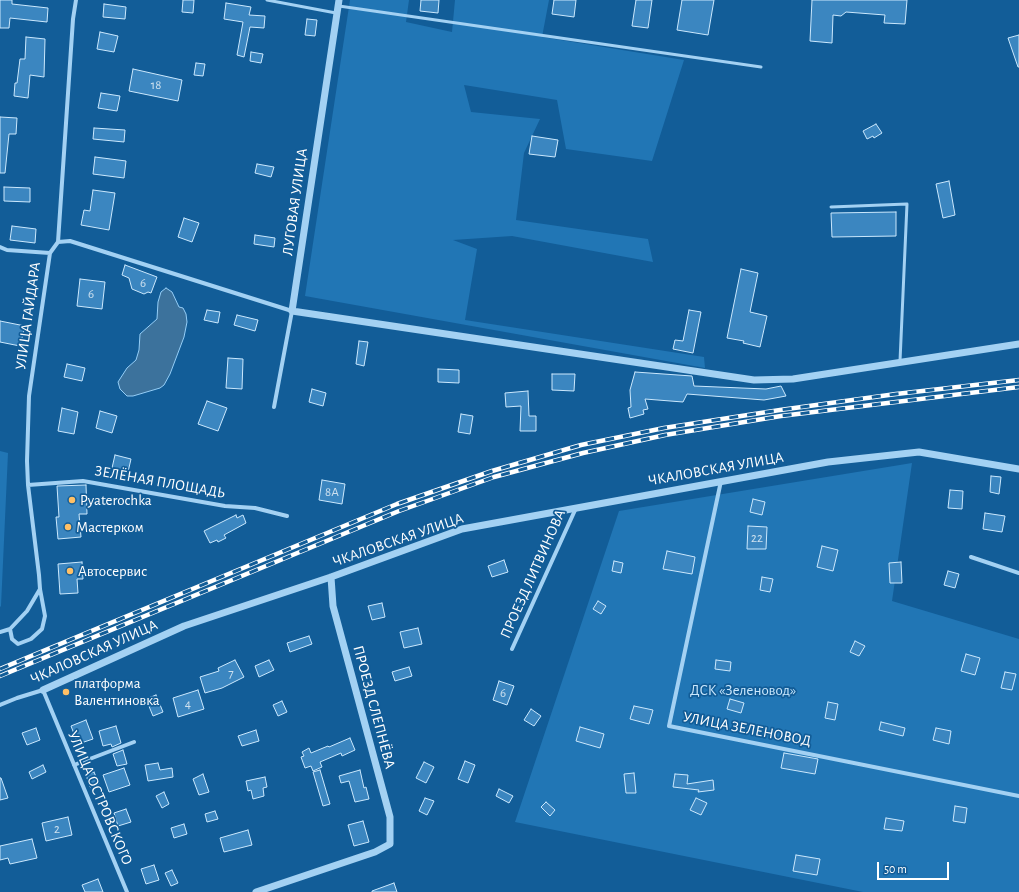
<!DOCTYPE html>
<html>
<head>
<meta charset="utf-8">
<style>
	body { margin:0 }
	#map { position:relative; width:1019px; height:892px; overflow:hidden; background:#125d98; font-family:"Alegreya Sans",sans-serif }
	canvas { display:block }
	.scale { position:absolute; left:877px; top:862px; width:72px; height:18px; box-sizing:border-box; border:2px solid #fff; border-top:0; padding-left:5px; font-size:12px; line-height:14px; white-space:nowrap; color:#fff; -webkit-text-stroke:3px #125d98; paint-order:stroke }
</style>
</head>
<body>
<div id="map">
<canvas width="1019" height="892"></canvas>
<div class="scale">50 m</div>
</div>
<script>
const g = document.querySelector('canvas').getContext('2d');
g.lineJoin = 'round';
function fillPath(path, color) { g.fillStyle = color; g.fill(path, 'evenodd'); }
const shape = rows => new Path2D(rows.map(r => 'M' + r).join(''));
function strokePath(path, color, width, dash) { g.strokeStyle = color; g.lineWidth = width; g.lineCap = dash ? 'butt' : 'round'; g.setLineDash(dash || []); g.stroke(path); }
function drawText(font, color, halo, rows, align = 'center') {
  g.font = font + ' "Alegreya Sans",sans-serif'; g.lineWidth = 3.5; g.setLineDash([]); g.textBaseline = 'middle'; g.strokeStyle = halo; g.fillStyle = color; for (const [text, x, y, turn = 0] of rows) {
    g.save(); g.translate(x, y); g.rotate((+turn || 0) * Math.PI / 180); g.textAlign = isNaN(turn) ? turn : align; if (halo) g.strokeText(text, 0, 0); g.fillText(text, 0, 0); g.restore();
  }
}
fillPath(shape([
	[350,0,409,0,406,22,452,32,455,0,549,0,542,37,684,60,652,161,566,149,557,100,464,85,471,112,540,119,524,153,516,220,648,239,653,262,512,236,453,240,477,249,465,320,704,357,705,368,305,296],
	[0,451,8,453,1,606,0,607],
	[912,463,892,601,1019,639,1019,892,863,892,515,822,619,511]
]), '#2176b5');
const water = shape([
	[166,288,172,292,179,307,183,308,186,314,187,322,184,337,170,374,164,385,160,388,133,396,127,396,120,389,118,382,127,368,136,360,139,350,140,334,157,319,158,302,161,292,166,288]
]);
fillPath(water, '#3c729c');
strokePath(water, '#95cef7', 1);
const building = shape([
	[0,0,12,0,12,4,48,8,47,22,10,18,9,28,0,28,0,0],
	[183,0,194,0,193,13,182,12,183,0],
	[421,0,439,0,438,13,420,11,421,0],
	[554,0,576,0,574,17,552,14,554,0],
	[636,0,652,0,648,28,632,26,636,0],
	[682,0,714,0,708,35,677,30,682,0],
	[812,0,907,0,905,24,884,23,885,15,846,12,841,16,833,15,832,43,810,41,812,0],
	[226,3,251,7,249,15,265,16,264,28,250,27,244,57,237,55,243,22,224,19,226,3],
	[104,4,126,7,125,19,103,17,104,4],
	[307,19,317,20,315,36,305,35,307,19],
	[100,32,118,36,114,52,97,49,100,32],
	[1019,35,1019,67,1018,67,1008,38,1019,35],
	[26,37,45,39,44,77,30,75,28,98,14,96,15,83,17,83,20,59,25,59,26,37],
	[251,52,263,54,261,63,250,61,251,52],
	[196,63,205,64,203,76,194,75,196,63],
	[133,69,182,80,178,101,129,91,133,69],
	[101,93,120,96,117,111,98,108,101,93],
	[0,117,17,118,16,134,9,134,5,173,0,173,0,117],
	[876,124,882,133,874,138,873,136,867,139,863,131,876,124],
	[94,128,125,130,124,142,93,139,94,128],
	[532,136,558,140,555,157,529,154,532,136],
	[95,157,126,161,124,178,93,174,95,157],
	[257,164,274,167,271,177,255,173,257,164],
	[949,181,955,215,943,218,936,184,949,181],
	[4,187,30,188,30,202,4,201,4,187],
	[93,190,115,193,109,230,81,225,84,210,90,211,93,190],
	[896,212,896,236,832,237,831,213,896,212],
	[184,218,199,223,192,242,178,237,184,218],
	[12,226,36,229,35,243,10,240,12,226],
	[255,235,275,238,274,247,254,244,255,235],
	[125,265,157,277,151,293,148,292,144,294,132,289,129,278,122,275,125,265],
	[741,269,758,273,750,312,767,316,760,347,743,343,744,341,727,338,741,269],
	[80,279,105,282,102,309,77,306,80,279],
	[207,310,220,312,218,323,204,320,207,310],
	[689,310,701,312,693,353,673,349,675,340,683,341,689,310],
	[237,315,258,320,255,331,234,325,237,315],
	[0,321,25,326,20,346,0,342,0,321],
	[359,341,368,342,364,366,356,364,359,341],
	[228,358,243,359,242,389,226,388,228,358],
	[67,364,85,368,82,381,64,377,67,364],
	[438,369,459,370,459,383,438,382,438,369],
	[635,372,692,376,694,386,766,389,781,386,786,396,764,400,687,394,683,402,645,399,648,409,643,410,644,414,630,418,628,408,631,407,630,390,635,372],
	[552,374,575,374,574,391,552,390,552,374],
	[312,389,326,393,323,406,309,402,312,389],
	[528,391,529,416,536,416,536,431,520,431,521,406,506,407,505,393,528,391],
	[207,401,227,408,218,431,198,424,207,401],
	[62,408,78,412,74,434,58,431,62,408],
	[100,411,117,416,112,433,96,428,100,411],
	[461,414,473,416,470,434,458,432,461,414],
	[115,455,131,459,128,472,112,468,115,455],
	[991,476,1001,477,999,494,990,492,991,476],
	[322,480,345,484,342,504,319,500,322,480],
	[86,485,87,514,79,514,81,537,58,539,56,517,59,517,57,486,86,485],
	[950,490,963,491,962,509,948,508,950,490],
	[753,499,765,502,762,515,750,512,753,499],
	[985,513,1005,516,1002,532,983,529,985,513],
	[236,515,237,518,243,515,246,523,224,535,226,538,218,542,217,540,210,543,204,531,236,515],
	[748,526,767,527,766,549,747,549,748,526],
	[822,546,838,550,833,571,817,567,822,546],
	[667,551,695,557,692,574,663,569,667,551],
	[504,560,508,572,492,577,488,566,504,560],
	[614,561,623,563,621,573,612,571,614,561],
	[82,562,83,579,77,579,78,593,60,594,58,564,82,562],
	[901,562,902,583,890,583,889,563,901,562],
	[948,571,959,574,955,588,944,585,948,571],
	[762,577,773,579,770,592,760,590,762,577],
	[598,601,606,606,601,614,593,609,598,601],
	[382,603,385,617,372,620,368,606,382,603],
	[418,628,422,644,404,648,400,632,418,628],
	[309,636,312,644,290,652,287,643,309,636],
	[855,641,865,646,859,656,850,652,855,641],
	[966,654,980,658,975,675,961,671,966,654],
	[235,660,244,677,222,688,205,693,200,677,219,671,218,668,235,660],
	[269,660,274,670,259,677,255,666,269,660],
	[716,660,731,662,730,671,715,669,716,660],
	[409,667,412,676,395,681,392,672,409,667],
	[1005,672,1016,674,1012,690,1001,688,1005,672],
	[499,681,514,686,507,705,493,700,499,681],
	[198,690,204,709,178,717,173,698,198,690],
	[156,695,163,712,153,716,146,699,156,695],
	[730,699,744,703,741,713,727,709,730,699],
	[282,701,287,712,278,716,273,705,282,701],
	[828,702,838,704,835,720,825,718,828,702],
	[634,706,653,710,649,724,630,719,634,706],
	[531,709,541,716,534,726,524,720,531,709],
	[86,720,93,739,78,744,71,726,86,720],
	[881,722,905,728,903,736,879,730,881,722],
	[116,726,121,743,112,747,111,744,103,746,99,731,116,726],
	[580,727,604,734,600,748,576,741,580,727],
	[36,728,40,740,27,745,22,733,36,728],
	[936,728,951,731,949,744,933,740,936,728],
	[256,730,259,741,242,746,238,736,256,730],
	[350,738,355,750,342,756,341,753,320,762,322,767,313,771,311,766,305,768,301,757,304,756,302,752,309,748,311,753,328,746,329,747,350,738],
	[123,750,127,764,117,766,113,754,123,750],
	[784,753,818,759,815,774,781,768,784,753],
	[465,761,475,765,468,783,458,779,465,761],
	[424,762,434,767,426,783,416,778,424,762],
	[158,763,160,770,172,768,173,777,148,781,145,765,158,763],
	[43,765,46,772,32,779,29,772,43,765],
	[124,768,130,785,109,792,103,775,124,768],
	[320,770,330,804,323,806,313,772,320,770],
	[360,770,364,788,366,787,369,799,355,802,349,781,341,783,339,776,360,770],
	[94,772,99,784,90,787,86,775,94,772],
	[634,773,636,793,626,793,624,774,634,773],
	[203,774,209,792,199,795,193,779,203,774],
	[675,774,688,775,687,784,713,780,714,790,698,792,699,790,673,787,675,774],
	[265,777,267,787,263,788,264,796,253,799,251,790,248,791,246,781,265,777],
	[0,778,1,778,8,798,0,800,0,778],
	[499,789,513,796,509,803,496,796,499,789],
	[164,792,169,804,162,808,156,796,164,792],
	[425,798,434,801,427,815,419,811,425,798],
	[696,798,707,803,701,815,690,810,696,798],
	[546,802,555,810,550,816,541,807,546,802],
	[955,806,967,808,965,823,953,821,955,806],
	[126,809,131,822,118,826,114,813,126,809],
	[215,811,218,819,207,822,205,814,215,811],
	[68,817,72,835,46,841,42,823,68,817],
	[886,818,904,821,902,831,884,829,886,818],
	[363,821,369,842,354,846,348,825,363,821],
	[184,824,187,834,174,838,171,828,184,824],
	[248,830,252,845,224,852,220,838,248,830],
	[32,839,37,858,10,864,8,858,0,860,0,846,32,839],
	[796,855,820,859,817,875,793,871,796,855],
	[154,865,159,880,146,884,141,869,154,865],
	[172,870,178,883,171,886,165,873,172,870],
	[98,879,103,892,85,892,82,885,98,879],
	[394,883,397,892,372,892,372,891,394,883]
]);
fillPath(building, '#3b86c0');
strokePath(building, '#cbe8fd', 1);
strokePath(shape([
	[267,0,336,13],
	[339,6,761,67],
	[831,207,907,204,900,361]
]), '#a3d1f3', 3);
strokePath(shape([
	[58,242,70,241,292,311,274,407],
	[0,247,7,250,50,253],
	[721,481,669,726,1019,796],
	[28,485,83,481,225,506,255,508,287,516],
	[971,557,1019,573],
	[40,589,27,611,10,629,12,639,18,644,31,639,42,629,45,616,40,589,39,575,28,485,27,461,29,396,50,253,58,242,73,19,76,0],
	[0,632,10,629],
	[512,649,576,508],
	[0,705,17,698,43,690,127,892],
	[74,765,134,742]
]), '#a3d1f3', 4);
strokePath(shape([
	[339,0,292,311,754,380,793,379,1019,344],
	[43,690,184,626,331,577,462,529,828,462,919,452,1019,469],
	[256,892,375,852,390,844,390,817,333,606,331,577]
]), '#a3d1f3', 7);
const rail = shape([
	[0,669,397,504,492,471,581,445,664,428,780,410,896,394,1019,380],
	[0,676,399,511,494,477,583,453,665,435,781,416,1019,387]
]);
strokePath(rail, '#fff', 4.5);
strokePath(rail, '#125d98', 3, [9]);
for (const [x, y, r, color] of [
	[72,500,4,"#ffc066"],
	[68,527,4,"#ffc066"],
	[70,571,4,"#ffc066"],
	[66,692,4,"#ffc066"]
]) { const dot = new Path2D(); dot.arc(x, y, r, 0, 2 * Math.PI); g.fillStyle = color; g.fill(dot); strokePath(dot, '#125d98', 1.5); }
drawText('13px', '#cee1ef', null, [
	["18",156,85],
	["6",143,283],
	["6",91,294],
	["8А",332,492],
	["22",757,538],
	["7",231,673],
	["6",503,693],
	["4",188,704],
	["2",57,829]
]);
drawText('15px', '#fff', '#125d98', [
	["ЛУГОВАЯ УЛИЦА",295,202,-82],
	["УЛИЦА ГАЙДАРА",28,316,-82],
	["ЧКАЛОВСКАЯ УЛИЦА",716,469,-10],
	["ЗЕЛЁНАЯ ПЛОЩАДЬ",160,482,10],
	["ЧКАЛОВСКАЯ УЛИЦА",398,540,-19],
	["ПРОЕЗД ЛИТВИНОВА",533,574,-66],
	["ЧКАЛОВСКАЯ УЛИЦА",94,652,-24],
	["ПРОЕЗД СЛЕПНЁВА",374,707,75],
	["УЛИЦА ЗЕЛЕНОВОД",747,729,11],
	["УЛИЦА ОСТРОВСКОГО",100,798,67]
]);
drawText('15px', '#fff', '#125d98', [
	["Pyaterochka",80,500],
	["Мастерком",76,527],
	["Автосервис",78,571],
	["платформа",74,683],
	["Валентиновка",74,700]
], 'left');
drawText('15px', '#cbe8fd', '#125d98', [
	["ДСК «Зеленовод»",743,690]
]);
</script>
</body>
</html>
